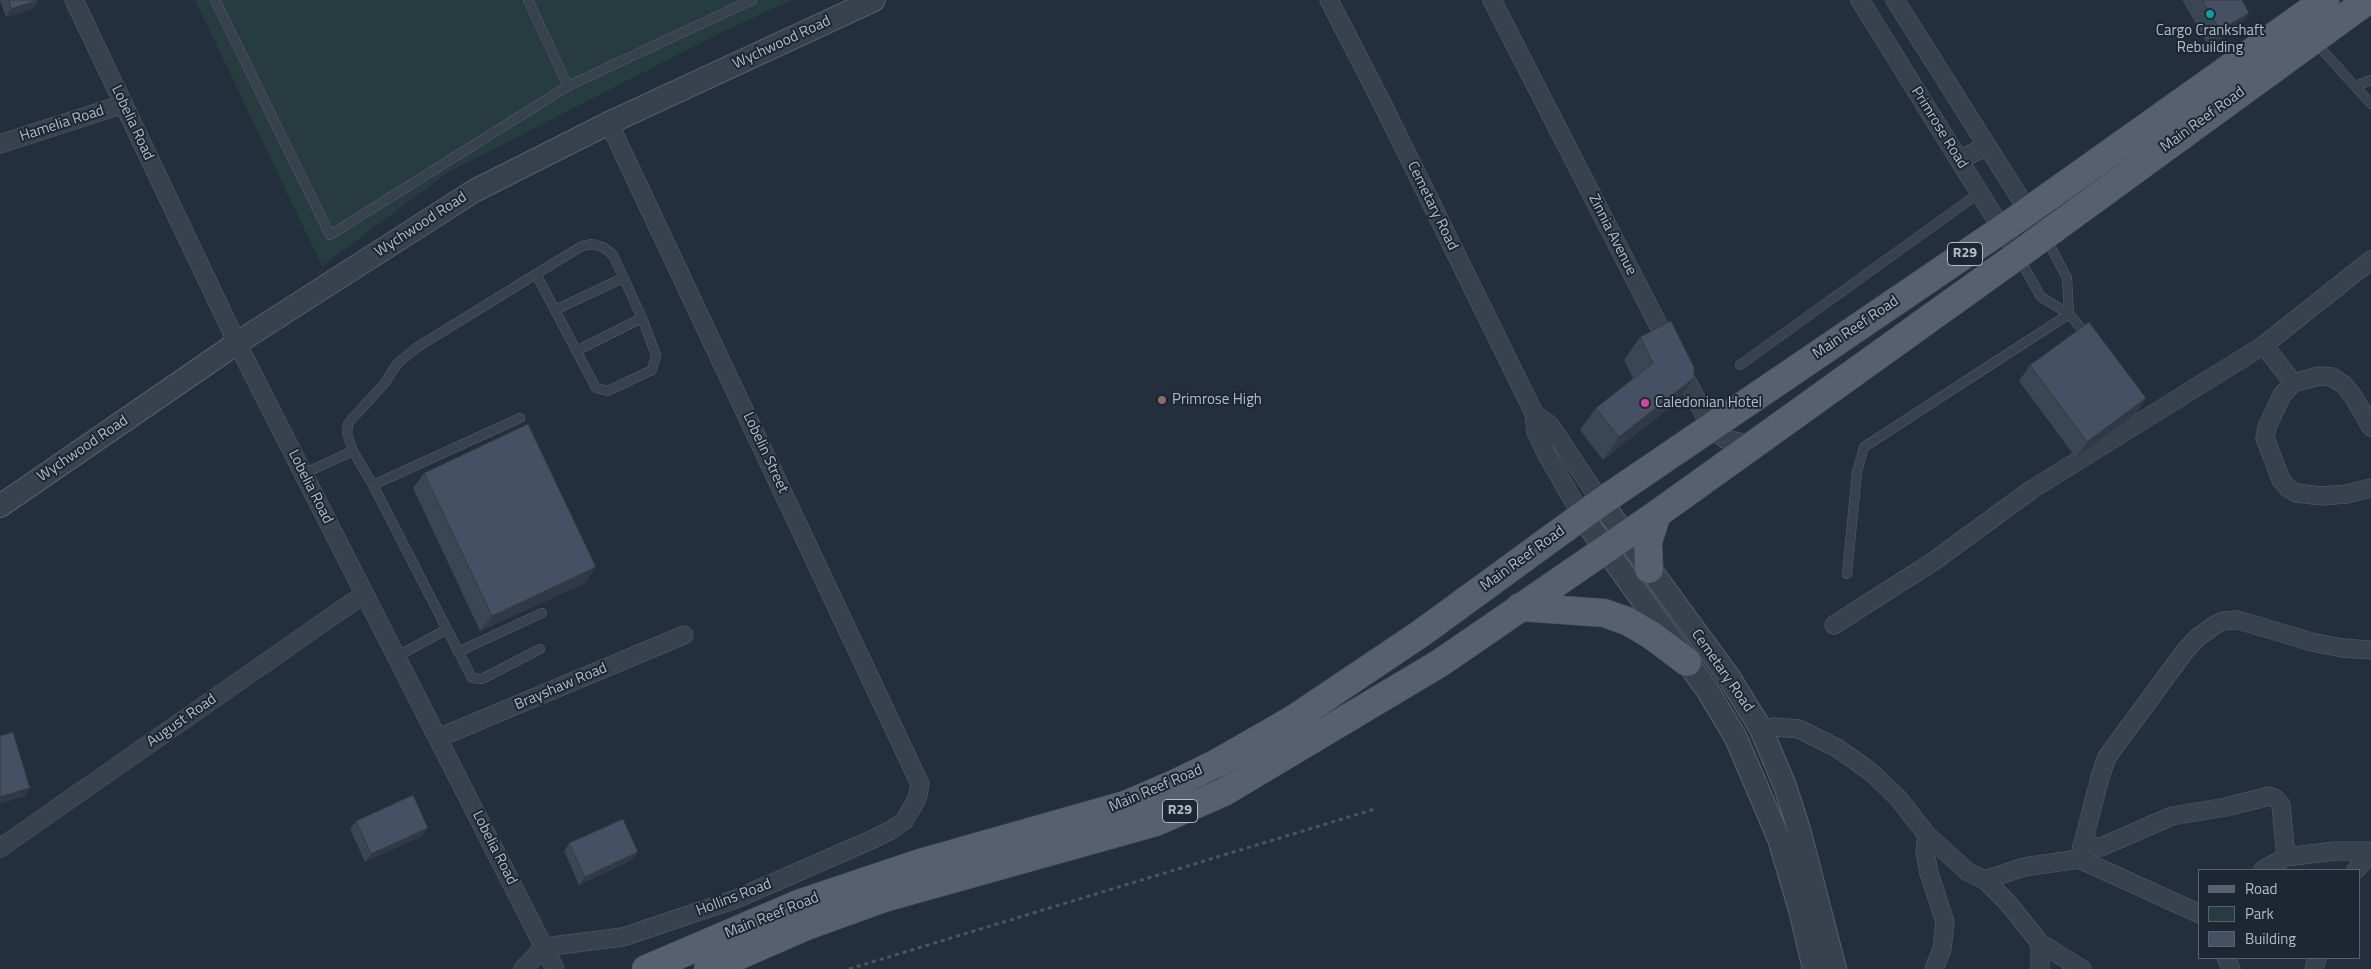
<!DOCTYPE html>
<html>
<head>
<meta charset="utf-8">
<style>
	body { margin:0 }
	#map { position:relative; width:2371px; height:969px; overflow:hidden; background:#242f3e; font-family:"Titillium Web",sans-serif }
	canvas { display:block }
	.legend { position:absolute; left:2198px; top:869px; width:162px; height:90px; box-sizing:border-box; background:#1d2633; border:1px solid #59626f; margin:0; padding:6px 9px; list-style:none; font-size:15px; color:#b4bcc9 }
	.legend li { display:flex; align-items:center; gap:10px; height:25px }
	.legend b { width:25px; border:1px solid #59626f }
</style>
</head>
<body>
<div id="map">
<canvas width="2371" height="969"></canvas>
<ul class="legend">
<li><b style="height:6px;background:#56606e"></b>Road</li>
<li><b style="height:14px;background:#263c3f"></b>Park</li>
<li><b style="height:14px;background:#455162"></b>Building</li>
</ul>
</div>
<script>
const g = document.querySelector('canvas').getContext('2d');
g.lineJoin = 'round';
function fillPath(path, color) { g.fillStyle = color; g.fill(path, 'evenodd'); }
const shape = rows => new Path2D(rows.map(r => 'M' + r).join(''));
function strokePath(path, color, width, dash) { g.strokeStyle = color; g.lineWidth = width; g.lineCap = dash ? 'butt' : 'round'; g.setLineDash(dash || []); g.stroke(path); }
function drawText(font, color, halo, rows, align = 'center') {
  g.font = font + ' "Titillium Web",sans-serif'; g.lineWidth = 4; g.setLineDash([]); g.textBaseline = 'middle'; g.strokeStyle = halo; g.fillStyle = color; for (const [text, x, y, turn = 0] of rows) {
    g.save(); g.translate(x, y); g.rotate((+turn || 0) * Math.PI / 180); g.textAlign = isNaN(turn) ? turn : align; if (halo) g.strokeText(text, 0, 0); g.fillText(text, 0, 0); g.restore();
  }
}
fillPath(shape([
	[195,0,792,0,722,32,447,173,322,266]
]), '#263c3f');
const service = shape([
	[215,0,330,235,568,86,752,0],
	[528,0,568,86],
	[2315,42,2371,104],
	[2355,86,2371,80],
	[2046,238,2067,278,2069,314],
	[2019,258,2041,297,2069,314],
	[536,274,596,388,608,391,652,370,656,355,642,318,613,255,603,247,592,244,582,246,536,274,416,348,397,364,384,384,352,419,348,424,347,433,353,451,373,485,472,678,482,679,540,649],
	[555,310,623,278],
	[576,351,642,318],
	[1740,365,1979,193],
	[303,474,353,451],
	[373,485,520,418],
	[1847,574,1857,472,1864,447,2069,314,2088,336],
	[458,652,542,613],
	[396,657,447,629]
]);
const minor = shape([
	[74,0,237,343,555,969],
	[1329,0,1383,105,1534,413,1536,432,1546,453,1582,516],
	[1492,0,1711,428,1725,439,1753,445],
	[1860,0,2018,255],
	[1895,0,2044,236],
	[0,144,124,104],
	[1959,160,1987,146],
	[2293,383,2264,345,2371,260],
	[1534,413,1550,425,1601,502],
	[2371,427,2353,396,2344,385,2332,377,2319,376,2293,383,2282,395,2267,427,2265,438,2281,480,2288,488,2296,493,2322,496,2346,494,2371,488],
	[1834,625,1934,561,2031,490,2264,345],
	[1761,729,1775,727,1799,729,1837,748,1871,772,1899,799,1927,835,1968,872,1985,880,2024,867,2079,859,2100,777,2107,757,2185,651,2197,638,2215,625,2223,621,2238,620,2312,642,2342,648,2371,650],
	[438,738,684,635],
	[1927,835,1925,851,1929,873,1945,922,1942,949,1934,969],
	[2082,845,2101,847,2172,816,2226,807,2269,796,2276,799,2281,805,2286,857],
	[0,848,364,594],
	[2079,859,2200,914],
	[2263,870,2286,857,2335,851,2371,851],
	[2356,870,2371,852],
	[1985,880,2008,903,2040,943,2082,969],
	[2226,958,2231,969],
	[523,969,544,947,623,937,736,899,871,840,891,830,904,821,917,799,920,784,609,123],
	[2040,969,2040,943],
	[2314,969,2317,958]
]);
const tertiary = shape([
	[1601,502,1729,677,1761,729,1785,786,1800,833,1835,969],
	[0,506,237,343,474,191,609,123,874,0],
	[1582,516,1708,691,1736,738,1779,839,1800,910,1814,969]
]);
const primary = shape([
	[1649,569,1648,542,1657,514],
	[1520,607,1604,613,1627,621,1651,635,1687,662],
	[646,969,798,904,920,863,1125,805,1176,783,1217,763,1292,720,1420,634,1601,502,2017,219,2325,0],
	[708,969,809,925,884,898,1156,822,1224,792,1440,663,1657,514,2018,255,2368,0]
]);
strokePath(service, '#565f6c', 10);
strokePath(minor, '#565f6c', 19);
strokePath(tertiary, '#565f6c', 24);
strokePath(primary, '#414a57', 29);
strokePath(shape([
	[849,969,1375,809]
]), '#44595c', 3, [4, 4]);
strokePath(service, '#38414e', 9);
strokePath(minor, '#38414e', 18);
strokePath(tertiary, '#38414e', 22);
strokePath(primary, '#56606e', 28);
fillPath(shape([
	[0,0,39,0,33,9,6,17],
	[2182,0,2242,0,2249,13,2238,28,2209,46],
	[1640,337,1678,401,1603,460,1580,430,1596,408,1633,378,1624,360],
	[2030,365,2146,398,2135,414,2076,458,2019,381],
	[424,473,585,583,480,631,413,488],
	[356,821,422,836,365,862,350,829],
	[569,843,638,852,632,860,579,885,564,851]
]), '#3b4654');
fillPath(shape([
	[39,0,33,9,6,17,11,9],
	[2249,13,2238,28,2209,46,2220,30],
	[1694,378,1678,401,1603,460,1619,437],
	[2146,398,2135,414,2076,458,2087,442],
	[596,567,585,583,480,631,492,616],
	[30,788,25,796,0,804,0,797],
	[428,828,422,836,365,862,371,854],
	[638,852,632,860,579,885,585,877]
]), '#303945');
const building = shape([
	[9,0,39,0,11,9,9,0],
	[2202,0,2242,0,2249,13,2220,30,2202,0],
	[1671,321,1694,367,1694,378,1619,437,1596,408,1653,363,1640,337,1671,321],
	[2089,322,2146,398,2087,442,2030,365,2089,322],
	[528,424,596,567,492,616,424,473,528,424],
	[13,732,30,788,0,797,0,736,13,732],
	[413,795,428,828,371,854,356,821,413,795],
	[623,819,638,852,585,877,569,843,623,819]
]);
fillPath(building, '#455162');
strokePath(building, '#303945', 1);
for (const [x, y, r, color] of [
	[2210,14,5,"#0f9aa8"],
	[1162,400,5,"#8d6e63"],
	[1645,403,5,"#d1479c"]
]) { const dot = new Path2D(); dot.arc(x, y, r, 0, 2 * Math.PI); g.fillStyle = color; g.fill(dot); strokePath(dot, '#1d2633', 2); }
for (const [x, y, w] of [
	[1965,254,35],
	[1180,811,35]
]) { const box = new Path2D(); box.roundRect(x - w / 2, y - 11.5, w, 23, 4); g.fillStyle = '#1d2633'; g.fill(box); strokePath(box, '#b4bcc9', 1); }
drawText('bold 14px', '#b4bcc9', null, [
	["R29",1965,254],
	["R29",1180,811]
]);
drawText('15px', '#b4bcc9', '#1d2633', [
	["Cargo Crankshaft",2210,31,"center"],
	["Rebuilding",2210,48,"center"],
	["Primrose High",1172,400],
	["Caledonian Hotel",1655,403]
], 'left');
drawText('15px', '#b4bcc9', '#1d2633', [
	["Wychwood Road",782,43,-25],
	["Main Reef Road",2203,120,-36],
	["Lobelia Road",132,123,65],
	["Hamelia Road",62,124,-18],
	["Primrose Road",1939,128,58],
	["Cemetary Road",1432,206,64],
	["Wychwood Road",421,225,-33],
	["Zinnia Avenue",1612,235,63],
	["Main Reef Road",1856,328,-34],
	["Wychwood Road",83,449,-34],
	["Lobelin Street",765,453,65],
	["Lobelia Road",310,487,63],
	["Main Reef Road",1523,559,-36],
	["Cemetary Road",1722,671,55],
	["Brayshaw Road",561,687,-23],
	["August Road",182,721,-35],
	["Main Reef Road",1156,789,-23],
	["Lobelia Road",494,848,63],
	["Hollins Road",734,898,-21],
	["Main Reef Road",772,916,-22]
]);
</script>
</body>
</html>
